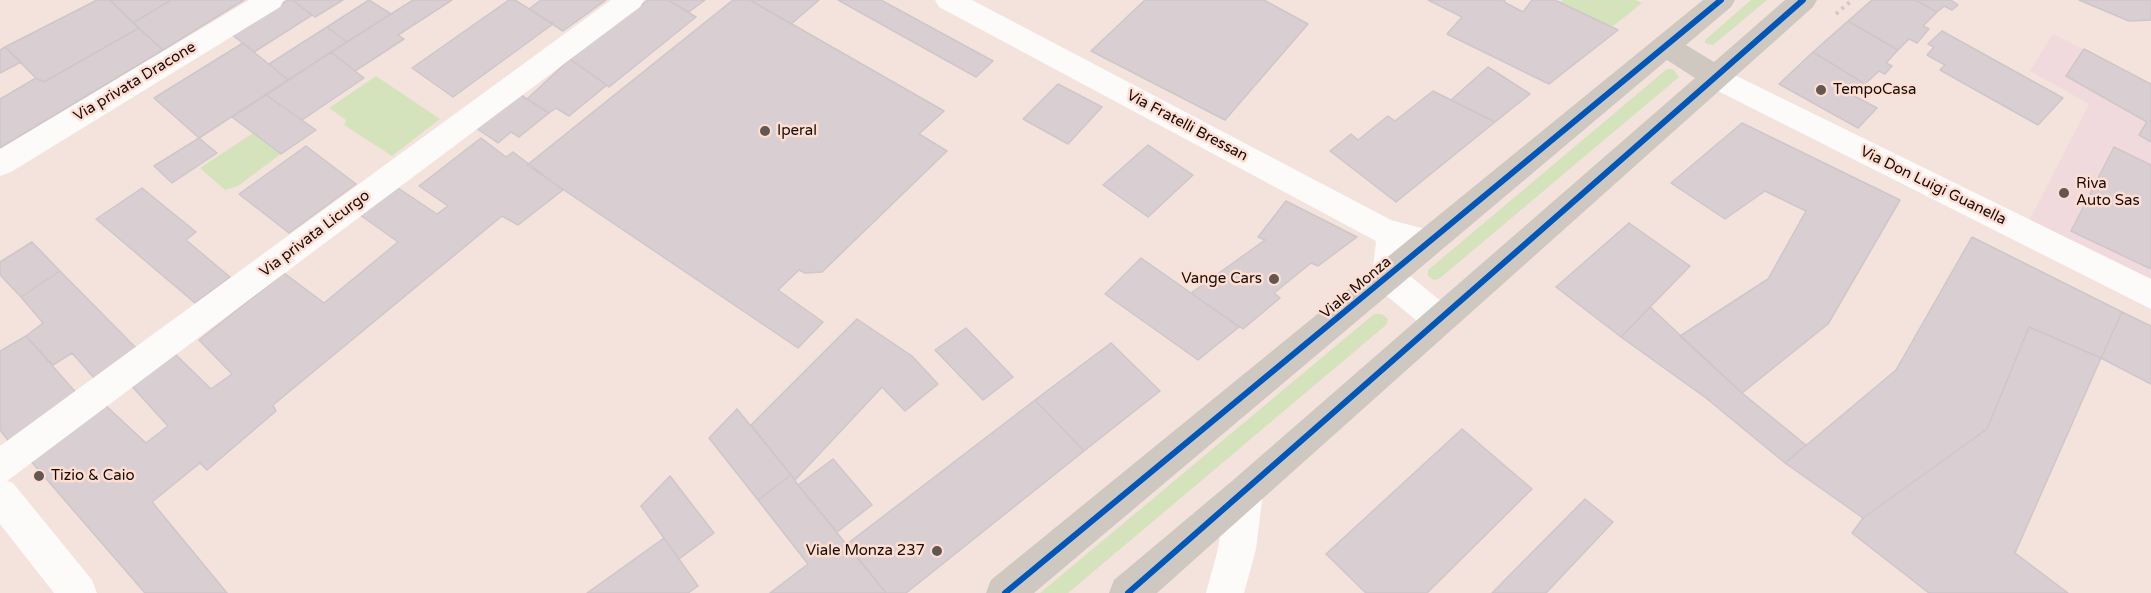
<!DOCTYPE html>
<html>
<head>
<meta charset="utf-8">
<style>
	body { margin:0 }
	canvas { display:block; background:#f4e2dc }
</style>
</head>
<body>
<canvas width="2151" height="593"></canvas>
<script>
const g = document.querySelector('canvas').getContext('2d');
g.lineJoin = 'round';
function fillPath(path, color) { g.fillStyle = color; g.fill(path, 'evenodd'); }
const shape = rows => new Path2D(rows.map(r => 'M' + r).join(''));
function strokePath(path, color, width, dash) { g.strokeStyle = color; g.lineWidth = width; g.lineCap = dash ? 'butt' : 'round'; g.setLineDash(dash || []); g.stroke(path); }
function drawText(font, color, halo, rows, align = 'center') {
  g.font = font + ' "Varela Round",sans-serif'; g.lineWidth = 5; g.setLineDash([]); g.textBaseline = 'middle'; g.strokeStyle = halo; g.fillStyle = color; for (const [text, x, y, turn = 0] of rows) {
    g.save(); g.translate(x, y); g.rotate((+turn || 0) * Math.PI / 180); g.textAlign = isNaN(turn) ? turn : align; if (halo) g.strokeText(text, 0, 0); g.fillText(text, 0, 0); g.restore();
  }
}
fillPath(shape([
	[2053,34,2151,84,2151,295,2024,231,2089,104,2030,71]
]), '#f0dadd');
fillPath(shape([
	[1562,0,1635,0,1642,3,1612,27,1560,3],
	[1751,0,1767,0,1713,45,1705,43,1705,40],
	[1667,69,1673,69,1679,77,1439,279,1434,280,1428,276,1428,270],
	[376,76,440,119,392,156,344,125,346,120,329,108],
	[253,133,281,154,238,186,225,190,200,168],
	[1374,314,1382,314,1388,319,1386,325,1068,593,1040,593]
]), '#d5e3bd');
const building = shape([
	[97,0,110,0,139,28,44,82,36,78,5,47,97,0],
	[110,0,171,0,133,23,110,0],
	[171,0,244,0,163,50,133,23,171,0],
	[288,0,292,0,312,15,254,52,231,34,288,0],
	[292,0,343,0,315,17,292,0],
	[369,0,391,14,347,42,327,27,369,0],
	[413,0,452,0,398,35,404,39,355,71,331,52,413,0],
	[509,0,515,0,553,24,453,97,412,68,509,0],
	[541,0,606,0,563,31,529,9,541,0],
	[648,0,668,0,696,17,609,87,570,59,648,0],
	[668,0,705,0,689,12,668,0],
	[733,0,750,0,944,111,919,134,947,151,822,272,805,273,799,270,778,290,823,322,798,348,527,165,733,0],
	[750,0,819,0,791,24,750,0],
	[838,0,881,0,993,61,976,77,838,0],
	[1145,0,1264,0,1308,24,1225,120,1091,51,1145,0],
	[1428,0,1505,0,1504,2,1523,12,1532,0,1555,0,1618,30,1549,84,1447,34,1462,17,1428,0],
	[1872,0,1915,0,1937,12,1923,26,1929,29,1917,43,1909,39,1898,50,1848,21,1872,0],
	[1915,0,1951,0,1958,5,1952,10,1944,6,1937,12,1915,0],
	[2079,0,2151,0,2151,20,2129,21,2079,0],
	[1848,21,1898,50,1886,63,1892,66,1885,74,1879,71,1865,84,1813,52,1848,21],
	[327,27,347,42,288,80,269,64,327,27],
	[139,28,163,50,0,148,0,99,36,78,44,82,139,28],
	[1942,31,2063,98,2038,125,1940,70,1945,65,1927,55,1934,47,1928,44,1942,31],
	[243,43,288,80,199,138,154,98,243,43],
	[5,47,21,62,0,73,0,50,5,47],
	[2084,49,2151,84,2151,142,2139,135,2147,122,2066,76,2084,49],
	[331,52,364,78,302,120,266,95,331,52],
	[1813,52,1865,84,1851,94,1877,108,1858,128,1779,84,1813,52],
	[570,59,607,85,569,116,556,108,549,113,527,99,570,59],
	[1488,67,1530,94,1495,122,1451,100,1488,67],
	[1058,84,1102,107,1068,144,1023,119,1058,84],
	[1433,91,1495,122,1396,202,1330,151,1351,134,1358,140,1388,116,1395,121,1433,91],
	[516,92,549,113,519,137,511,132,498,143,473,126,516,92],
	[266,95,316,130,281,154,232,117,266,95],
	[1742,123,1900,200,1828,324,1742,393,1680,336,1768,279,1806,211,1765,191,1725,219,1671,183,1742,123],
	[199,138,217,153,172,183,154,166,199,138],
	[481,138,506,157,513,152,563,190,518,225,502,216,273,405,276,411,207,470,200,463,152,502,227,593,145,593,29,459,103,403,146,443,168,426,128,382,171,350,211,389,232,374,199,340,284,273,324,303,398,242,356,212,392,184,437,214,448,206,419,186,481,138],
	[1148,145,1193,175,1148,217,1103,185,1148,145],
	[306,146,356,184,289,233,239,194,306,146],
	[2114,147,2151,165,2151,269,2071,231,2114,147],
	[142,188,196,232,186,240,230,277,195,303,96,219,142,188],
	[1286,201,1357,237,1318,266,1311,263,1274,293,1280,298,1243,329,1191,293,1265,240,1258,237,1286,201],
	[1629,223,1690,266,1621,337,1556,287,1629,223],
	[1972,237,2122,312,2101,358,2029,327,1987,429,1863,518,1785,463,1896,370,1972,237],
	[32,242,60,271,21,297,0,275,0,262,32,242],
	[1141,258,1191,293,1239,327,1198,360,1105,294,1141,258],
	[60,271,138,350,95,379,72,353,53,365,26,336,43,323,21,297,60,271],
	[1650,307,1742,393,1806,445,1785,463,1706,398,1621,337,1650,307],
	[2122,312,2151,326,2151,384,2101,358,2122,312],
	[857,319,912,356,938,384,905,411,882,387,795,480,751,425,857,319],
	[2029,327,2101,358,2015,553,2068,593,1929,593,1852,533,1863,518,1987,429,2029,327],
	[966,328,1013,377,983,400,935,350,966,328],
	[26,336,79,396,11,444,0,430,0,351,26,336],
	[1111,343,1160,391,1084,451,1035,400,1111,343],
	[1035,400,1084,451,906,593,886,593,847,544,1035,400],
	[737,409,791,475,758,500,709,438,737,409],
	[1462,429,1532,489,1427,593,1366,593,1326,554,1462,429],
	[833,459,872,505,837,532,798,485,833,459],
	[791,475,798,485,886,593,770,593,808,564,758,500,791,475],
	[670,476,714,533,679,559,641,506,670,476],
	[1585,499,1613,522,1546,593,1492,593,1585,499],
	[664,538,698,586,688,593,587,593,664,538]
]);
fillPath(building, '#d9cfd3');
strokePath(building, '#cfc6ca', 1.5);
strokePath(shape([
	[1836,14,1852,0]
]), '#cfcac8', 4, [3, 4.5]);
fillPath(shape([
	[249,0,284,0,280,7,11,172,0,176,0,149,249,0],
	[611,0,644,0,640,7,7,481,13,483,92,580,97,593,54,593,0,524,0,446,611,0],
	[935,0,972,0,1391,220,1440,233,1445,242,1440,251,1429,255,1406,250,1405,272,1452,310,1457,320,1452,330,1440,334,1428,330,1376,287,1372,277,1376,241,939,7,935,0],
	[1716,66,2151,279,2151,309,1706,85,1701,77,1706,69,1716,66],
	[1245,476,1258,481,1263,493,1256,549,1244,593,1206,593,1218,549,1227,493,1232,481,1245,476]
]), '#fdfbfa');
fillPath(shape([
	[1703,0,1735,0,1731,7,1686,45,1714,62,1785,0,1817,0,1813,7,1157,593,1109,593,1114,580,1232,481,1695,78,1667,60,1034,593,986,593,991,580,1703,0]
]), '#cec8c0');
strokePath(shape([
	[1005,593,1721,0],
	[1128,593,1803,0]
]), '#0057b8', 6);
for (const [x, y, r, color] of [
	[1821,90,6,"#645651"],
	[765,131,6,"#645651"],
	[2064,193,6,"#645651"],
	[1274,279,6,"#645651"],
	[39,476,6,"#645651"],
	[937,551,6,"#645651"]
]) { const dot = new Path2D(); dot.arc(x, y, r, 0, 2 * Math.PI); g.fillStyle = color; g.fill(dot); strokePath(dot, '#feded2', 2); }
drawText('15px', '#170b06', '#feded2', [
	["Via privata Dracone",135,82,-31],
	["Via Fratelli Bressan",1187,126,28],
	["Via Don Luigi Guanella",1933,186,26],
	["Via privata Licurgo",315,234,-37],
	["Viale Monza",1356,288,-40]
]);
drawText('15px', '#170b06', '#feded2', [
	["TempoCasa",1833,90],
	["Iperal",777,131],
	["Riva",2076,184],
	["Auto Sas",2076,201],
	["Vange Cars",1262,279,"right"],
	["Tizio & Caio",51,476],
	["Viale Monza 237",925,551,"right"]
], 'left');
</script>
</body>
</html>
